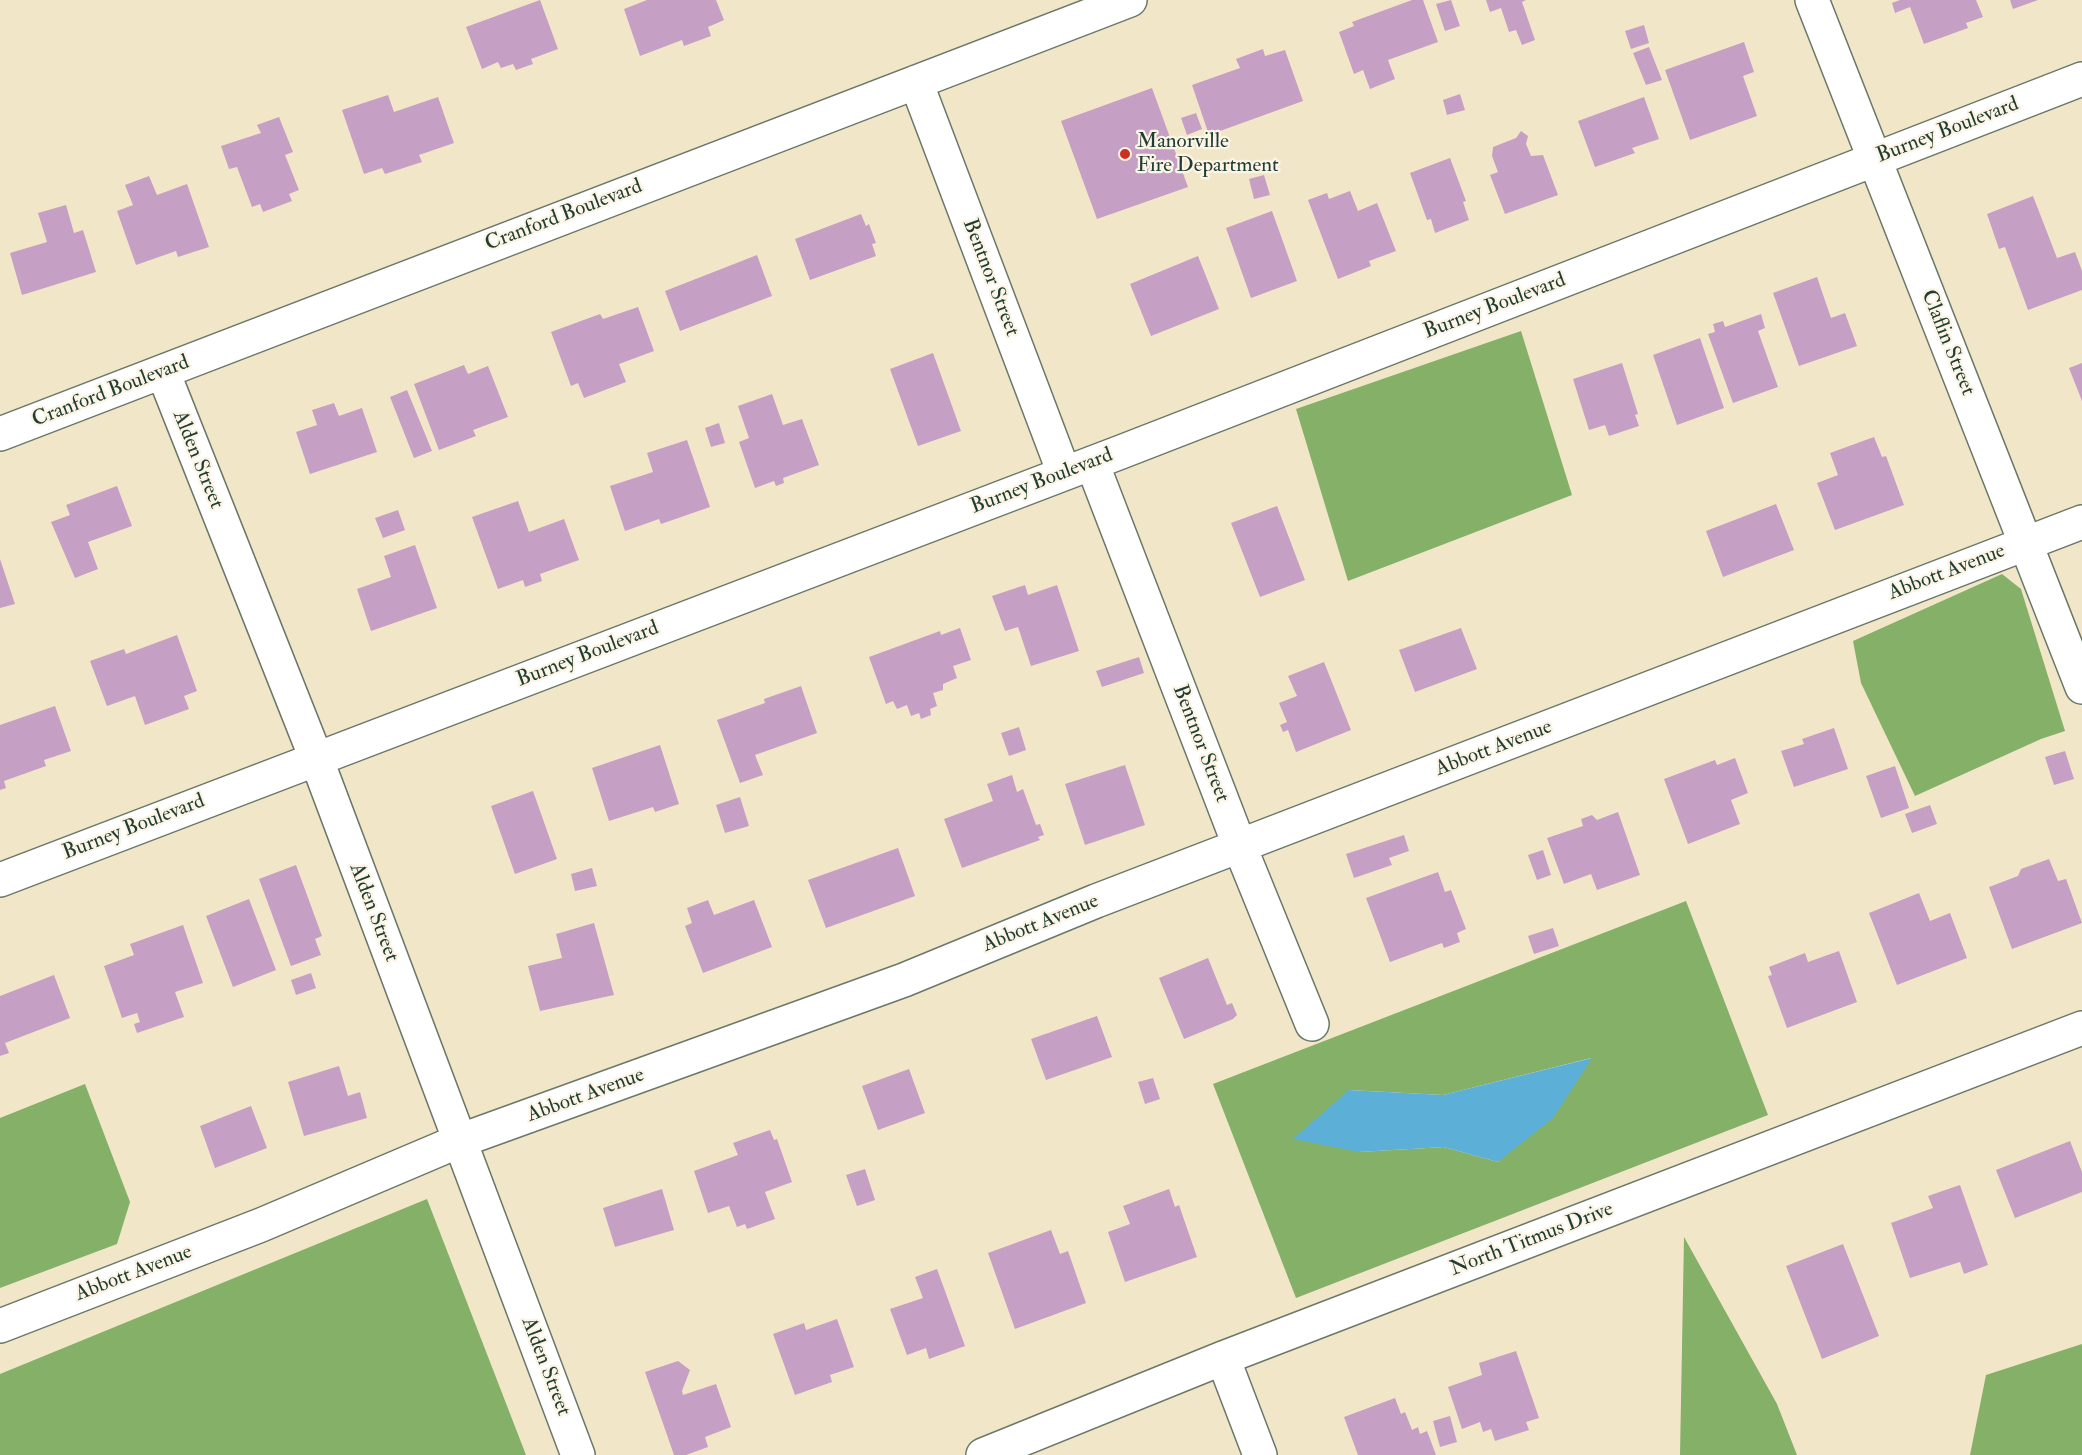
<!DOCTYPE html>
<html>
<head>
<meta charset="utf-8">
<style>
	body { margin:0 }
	canvas { display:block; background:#f2e6c9 }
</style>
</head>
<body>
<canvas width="2082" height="1455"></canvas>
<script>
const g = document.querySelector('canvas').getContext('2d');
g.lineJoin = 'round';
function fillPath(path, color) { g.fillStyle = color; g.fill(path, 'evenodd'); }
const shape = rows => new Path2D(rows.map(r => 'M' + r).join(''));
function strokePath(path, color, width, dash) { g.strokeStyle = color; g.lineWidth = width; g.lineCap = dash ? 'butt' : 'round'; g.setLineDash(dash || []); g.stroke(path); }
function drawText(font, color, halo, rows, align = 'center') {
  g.font = font + ' "IM FELL Double Pica",serif'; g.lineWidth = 4.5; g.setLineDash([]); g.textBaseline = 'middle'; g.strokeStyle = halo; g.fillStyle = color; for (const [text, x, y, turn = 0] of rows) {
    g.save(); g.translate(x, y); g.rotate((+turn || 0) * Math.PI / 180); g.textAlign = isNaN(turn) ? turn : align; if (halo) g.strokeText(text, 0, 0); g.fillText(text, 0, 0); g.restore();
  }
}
fillPath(shape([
	[1521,331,1572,495,1348,581,1296,409],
	[2002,574,2021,589,2065,731,2041,739,1915,796,1861,683,1853,641],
	[1686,901,1768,1115,1296,1298,1213,1084],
	[1591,1058,1498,1162,1444,1147,1359,1152,1349,1090,1443,1095],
	[85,1084,130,1202,117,1244,0,1288,0,1118],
	[427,1199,526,1455,0,1455,0,1374],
	[1684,1237,1777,1404,1797,1455,1680,1455],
	[2082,1344,2082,1455,1970,1455,1986,1375]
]), '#84b068');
fillPath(shape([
	[1592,1058,1553,1118,1498,1162,1444,1147,1359,1152,1293,1139,1349,1090,1443,1095]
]), '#5cb0d8');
fillPath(shape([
	[540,0,558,49,531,59,533,64,516,70,513,64,501,68,498,62,482,69,466,27],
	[647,0,716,0,724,20,708,27,711,36,684,46,682,40,640,56,624,9],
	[1412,0,1423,0,1438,42,1388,60,1395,79,1370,89,1363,70,1354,74,1339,32,1354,26,1352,22],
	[1451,0,1460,26,1445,31,1436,4],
	[1486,0,1526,0,1522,2,1535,40,1522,45,1516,30,1509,32,1501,8,1490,12],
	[1900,0,1976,0,1983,17,1966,23,1968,28,1924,44,1910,7,1895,13,1892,3],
	[2010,0,2038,0,2013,9],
	[1644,25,1649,43,1631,49,1625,31],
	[1744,42,1754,72,1743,76,1757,116,1690,140,1665,70],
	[1649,47,1662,80,1646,85,1633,53],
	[1263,49,1265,56,1285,50,1303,101,1209,135,1192,85,1240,68,1236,59],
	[1152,88,1188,187,1097,219,1061,121],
	[1460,94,1465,110,1447,115,1443,100],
	[388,95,394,112,438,97,454,143,419,155,422,162,385,174,382,168,364,174,342,110],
	[1644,97,1659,139,1632,148,1635,153,1595,167,1578,121],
	[1196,113,1202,129,1187,135,1181,118],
	[279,117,293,152,285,155,299,190,289,194,292,201,263,212,260,204,252,207,237,167,229,169,221,146,261,133,257,125],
	[1521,131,1528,136,1526,144,1531,156,1543,155,1558,195,1505,214,1490,175,1498,172,1492,156,1493,147,1516,138],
	[1450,158,1466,201,1463,202,1469,220,1435,233,1431,219,1427,220,1410,173],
	[1264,175,1270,195,1254,199,1249,179],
	[149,176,157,195,187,184,209,247,178,257,176,251,136,265,117,211,133,205,125,185],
	[1350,191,1358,211,1377,203,1396,251,1369,261,1371,266,1338,279,1308,200,1327,193,1329,199],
	[2033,196,2057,258,2075,252,2082,271,2082,290,2028,310,2005,247,1999,249,1987,214],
	[66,205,74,233,83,230,96,272,22,295,10,253,47,242,38,213],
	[1272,211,1297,281,1251,298,1226,228],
	[861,214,866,226,869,224,876,243,872,244,876,256,810,280,795,239],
	[757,255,772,296,680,331,665,291],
	[1198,256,1219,309,1151,336,1130,284],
	[1817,277,1831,318,1845,313,1857,346,1799,366,1773,293],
	[638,307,654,351,619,364,626,382,584,398,578,383,571,386,551,332,600,314,603,319],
	[1761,314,1765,328,1758,331,1778,387,1733,403,1708,334,1715,332,1713,324,1723,321,1725,327],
	[1700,338,1724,408,1677,425,1653,355],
	[933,353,961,431,918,446,890,369],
	[1622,363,1638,414,1635,415,1639,426,1609,436,1605,425,1589,430,1573,379],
	[2082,363,2082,401,2069,368],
	[464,365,468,374,488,366,508,417,473,430,476,436,439,450,414,384],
	[407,390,432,451,414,458,390,397],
	[772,394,783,425,802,419,819,465,783,478,784,483,776,486,774,481,755,488,739,442,749,438,738,406],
	[334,403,339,416,362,408,377,452,310,474,296,432,317,425,312,410],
	[719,423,725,443,711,447,705,428],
	[1874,437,1882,457,1886,456,1904,505,1835,530,1817,483,1838,475,1830,453],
	[687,440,710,507,661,524,659,519,625,531,610,486,653,472,647,453],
	[117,486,132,526,88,542,98,569,75,578,51,522,70,515,66,505],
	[518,501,529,532,564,519,579,560,540,574,542,581,525,587,523,580,498,589,472,517],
	[1776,504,1794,550,1723,577,1706,531],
	[1277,506,1305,580,1260,597,1231,523],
	[398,510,405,530,383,538,375,518],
	[415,545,437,608,371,631,357,589,391,577,384,556],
	[0,559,15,604,0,608],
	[1025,585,1028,595,1057,585,1079,651,1031,666,1018,627,1005,631,992,596],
	[960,628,971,660,953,666,957,678,943,684,943,690,933,693,937,706,930,709,931,715,921,719,919,713,911,716,907,705,897,709,893,701,886,704,869,657,940,631,941,635],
	[1461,628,1477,669,1415,692,1399,650],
	[177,635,197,691,184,696,189,709,145,725,135,696,107,706,90,661,124,649,126,654],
	[1139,657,1144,673,1102,687,1096,671],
	[1324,662,1351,730,1296,752,1288,730,1283,732,1280,725,1287,722,1279,703,1297,696,1288,676],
	[801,686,817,733,755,755,763,775,740,783,717,720,765,703,764,699],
	[55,706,71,751,44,760,46,766,4,781,6,788,0,790,0,725],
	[1019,727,1026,750,1009,756,1001,733],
	[1834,728,1848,769,1794,787,1781,751,1804,744,1802,739],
	[660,745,679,804,655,812,653,807,609,821,592,768],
	[2065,751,2074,779,2054,785,2045,757],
	[1735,758,1748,793,1731,800,1740,824,1688,844,1664,779,1715,760,1717,765],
	[1125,765,1145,825,1085,845,1065,784],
	[1895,766,1909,808,1881,818,1866,776],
	[1012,775,1017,792,1023,789,1036,825,1040,824,1044,835,1038,837,1040,840,962,868,944,819,993,801,987,784],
	[533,791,557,859,515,874,491,806],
	[740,797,749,826,725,833,716,805],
	[1930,805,1937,824,1912,833,1905,814],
	[1618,812,1640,875,1597,890,1591,874,1564,884,1547,838,1583,826,1581,819,1592,815,1597,820],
	[1404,835,1409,851,1389,858,1392,865,1354,878,1346,854],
	[898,848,915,896,826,928,808,880],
	[1543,850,1551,875,1537,880,1528,855],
	[2049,859,2058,881,2066,879,2082,923,2012,949,1989,887,2018,876,2021,869],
	[296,865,322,936,315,939,321,955,291,966,259,879],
	[592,868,597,886,575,891,571,874],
	[1438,872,1445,892,1451,890,1466,929,1457,933,1460,942,1444,948,1442,943,1390,962,1366,898],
	[1919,893,1930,921,1950,913,1967,958,1897,985,1869,913],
	[249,899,276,970,233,987,206,916],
	[708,900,714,915,754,900,772,947,703,973,685,926,692,923,687,908],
	[594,923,614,995,540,1011,528,966,562,958,556,934],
	[183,925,203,983,175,992,184,1017,137,1033,134,1024,140,1022,137,1013,122,1018,104,966,134,955,130,944],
	[1553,928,1559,946,1534,954,1528,936],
	[1839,951,1857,1002,1787,1028,1768,976,1772,975,1769,967,1805,953,1808,962],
	[1208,958,1227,1005,1232,1003,1237,1015,1233,1019,1184,1039,1159,978],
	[311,973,316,988,296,995,291,980],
	[54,975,70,1018,5,1043,9,1053,0,1056,0,996],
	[1097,1016,1112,1057,1046,1080,1031,1039],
	[339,1066,348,1096,360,1092,367,1118,304,1136,288,1082],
	[909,1069,925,1113,878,1130,862,1086],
	[1153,1078,1160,1099,1145,1104,1138,1082],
	[251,1106,267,1148,215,1168,200,1126],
	[770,1130,774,1140,777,1139,792,1182,765,1192,775,1219,747,1229,745,1224,737,1227,729,1206,708,1213,694,1171,738,1155,733,1143],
	[2070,1141,2082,1172,2082,1192,2015,1218,1996,1170],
	[865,1169,875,1200,857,1206,846,1175],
	[1960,1185,1988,1265,1964,1274,1960,1262,1910,1278,1891,1223,1933,1208,1928,1196],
	[662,1189,674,1230,615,1247,603,1208],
	[1169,1189,1175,1207,1179,1205,1197,1257,1125,1282,1108,1232,1130,1224,1123,1206],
	[1051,1230,1060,1254,1068,1251,1086,1303,1015,1329,988,1253],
	[1843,1244,1879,1336,1822,1359,1786,1266],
	[937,1269,965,1346,929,1359,926,1348,907,1355,890,1309,923,1298,915,1277],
	[837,1319,854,1367,830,1375,832,1382,795,1395,773,1334,804,1323,806,1330],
	[1516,1351,1539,1418,1526,1422,1529,1430,1495,1441,1491,1429,1483,1432,1480,1422,1462,1429,1448,1387,1482,1375,1479,1363],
	[678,1361,690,1370,682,1391,683,1395,716,1384,731,1427,705,1437,708,1447,686,1455,674,1455,645,1372],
	[1395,1398,1401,1414,1405,1412,1412,1430,1418,1427,1420,1434,1427,1431,1436,1455,1358,1455,1344,1417],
	[1450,1416,1457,1442,1440,1447,1433,1421]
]), '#c69fc5');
const minor = shape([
	[1812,0,2082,687],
	[916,82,1064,473],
	[163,372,316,758,578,1455],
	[0,434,1130,0],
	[1092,463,1240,847,1312,1024],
	[0,880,1121,452,2082,79],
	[0,1326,261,1225,459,1141,904,980,1096,901,2082,522],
	[1223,1358,1260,1455],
	[983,1455,1223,1358,2082,1028]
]);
strokePath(minor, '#697868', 36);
strokePath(minor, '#fff', 33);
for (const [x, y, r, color] of [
	[1125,154,6,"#c8321e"]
]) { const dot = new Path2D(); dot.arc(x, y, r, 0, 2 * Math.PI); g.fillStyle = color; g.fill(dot); strokePath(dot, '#fcf5e5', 2); }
drawText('21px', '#1f3d34', '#fcf5e5', [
	["Burney Boulevard",1948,131,-21],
	["Cranford Boulevard",564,216,-21],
	["Bentnor Street",990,278,69],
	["Burney Boulevard",1495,307,-21],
	["Claflin Street",1947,343,68],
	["Cranford Boulevard",111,392,-21],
	["Alden Street",197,460,68],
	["Burney Boulevard",1042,482,-21],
	["Abbott Avenue",1947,573,-21],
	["Burney Boulevard",588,655,-21],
	["Bentnor Street",1200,744,69],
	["Abbott Avenue",1494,749,-21],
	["Burney Boulevard",134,828,-21],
	["Alden Street",373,913,69],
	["Abbott Avenue",1041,924,-22],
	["Abbott Avenue",586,1096,-20],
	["North Titmus Drive",1532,1240,-21],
	["Abbott Avenue",134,1274,-21],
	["Alden Street",545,1367,69]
]);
drawText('21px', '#1f3d34', '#fcf5e5', [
	["Manorville",1137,142],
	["Fire Department",1137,166]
], 'left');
</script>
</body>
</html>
